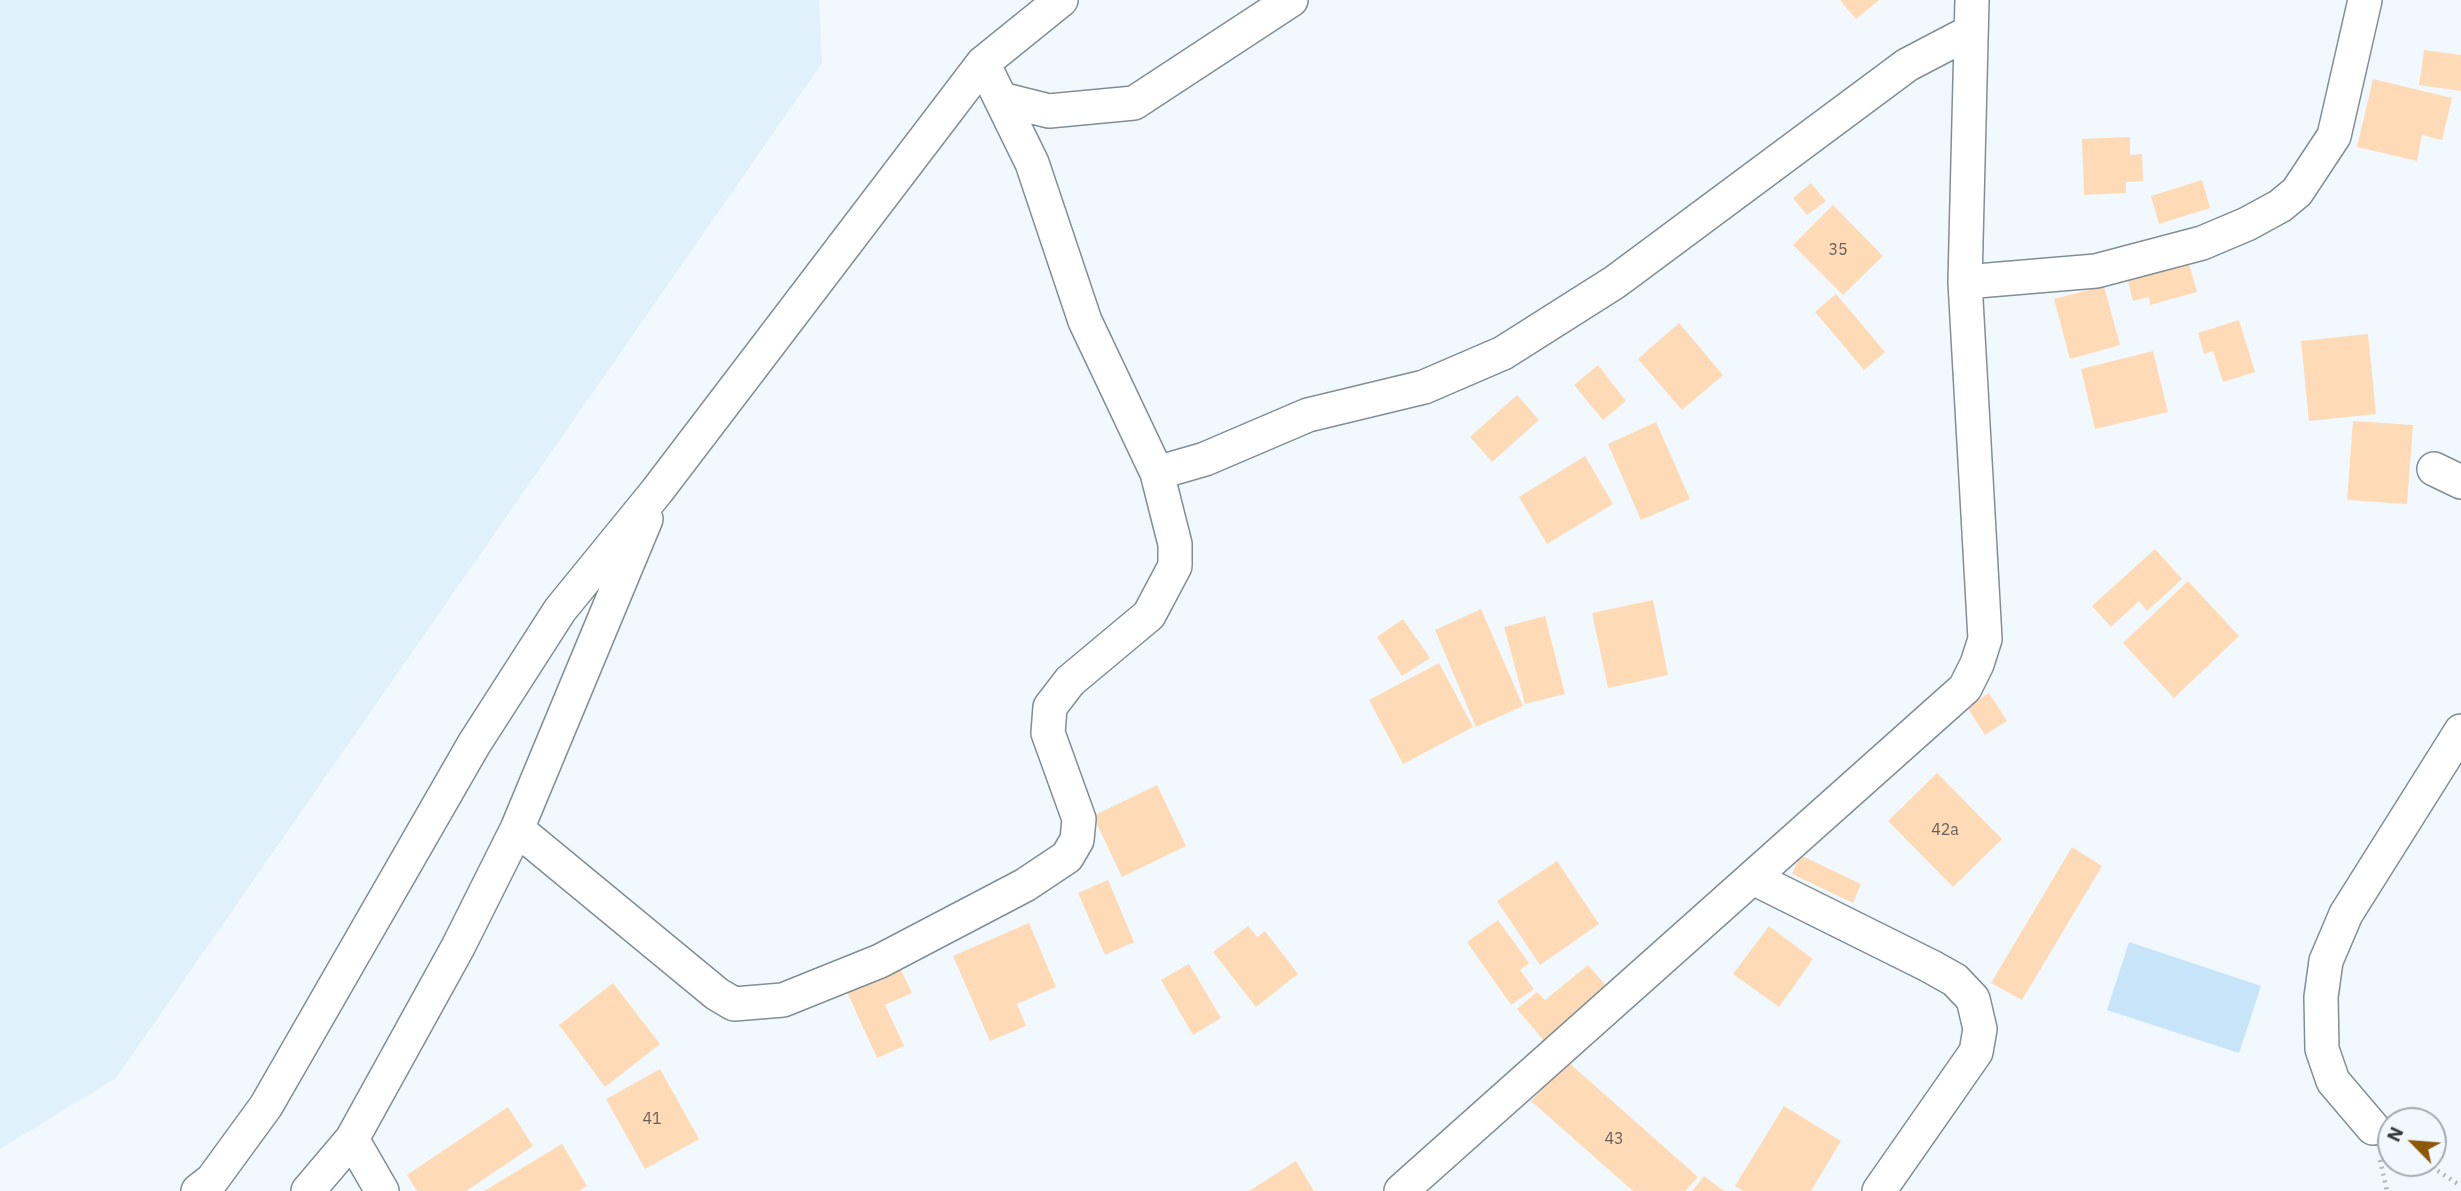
<!DOCTYPE html>
<html>
<head>
<meta charset="utf-8">
<style>
	body { margin:0 }
	#map { position:relative; width:2461px; height:1191px; overflow:hidden; background:#f1f9fe; font-family:"IBM Plex Sans",sans-serif }
	canvas { display:block }
	.north { position:absolute; left:2377px; top:1107px; width:70px; height:70px; box-sizing:border-box; background:#f1f9fe; border:2px solid #a5acb1; border-radius:50%; rotate:295deg; font-size:19px; font-weight:700; line-height:28px; text-align:center; color:#34393d }
	.north::after { content:''; display:block; margin:auto; width:24px; height:32px; background:#8d5808; clip-path:polygon(50% 0,100% 100%,50% 72%,0 100%) }
</style>
</head>
<body>
<div id="map">
<canvas width="2461" height="1191"></canvas>
<div class="north">N</div>
</div>
<script>
const g = document.querySelector('canvas').getContext('2d');
g.lineJoin = 'round';
function fillPath(path, color) { g.fillStyle = color; g.fill(path, 'evenodd'); }
const shape = rows => new Path2D(rows.map(r => 'M' + r).join(''));
function strokePath(path, color, width, dash) { g.strokeStyle = color; g.lineWidth = width; g.lineCap = dash ? 'butt' : 'round'; g.setLineDash(dash || []); g.stroke(path); }
function drawText(font, color, halo, rows, align = 'center') {
  g.font = font + ' "IBM Plex Sans",sans-serif'; g.lineWidth = 6; g.setLineDash([]); g.textBaseline = 'middle'; g.strokeStyle = halo; g.fillStyle = color; for (const [text, x, y, turn = 0] of rows) {
    g.save(); g.translate(x, y); g.rotate((+turn || 0) * Math.PI / 180); g.textAlign = isNaN(turn) ? turn : align; if (halo) g.strokeText(text, 0, 0); g.fillText(text, 0, 0); g.restore();
  }
}
fillPath(shape([
	[0,0,819,0,822,63,116,1078,0,1149]
]), '#e0f1fc');
fillPath(shape([
	[2129,942,2261,986,2239,1053,2107,1010]
]), '#c7e4f8');
fillPath(shape([
	[1840,0,1879,0,1856,19],
	[2424,50,2461,55,2461,91,2419,85],
	[2373,79,2452,98,2442,140,2422,135,2417,161,2357,147],
	[2130,137,2130,155,2142,154,2143,181,2126,182,2126,193,2084,195,2082,139],
	[2202,180,2210,208,2159,224,2151,196],
	[1811,183,1826,201,1807,215,1793,198],
	[1833,205,1883,256,1843,295,1793,245],
	[2189,264,2197,292,2150,305,2149,297,2133,301,2128,281],
	[2104,286,2120,345,2070,359,2054,299],
	[1836,294,1885,352,1864,370,1815,312],
	[2239,320,2255,372,2223,382,2213,351,2204,354,2198,333],
	[1679,323,1723,375,1682,410,1638,359],
	[2368,334,2376,414,2309,421,2301,341],
	[2153,351,2168,412,2095,429,2081,369],
	[1598,365,1626,401,1603,420,1574,385],
	[1517,395,1539,420,1492,462,1470,437],
	[2353,421,2413,425,2407,504,2347,500],
	[1656,422,1690,499,1641,520,1608,444],
	[1585,456,1613,504,1547,544,1519,497],
	[2155,549,2182,579,2147,611,2139,601,2111,627,2092,606],
	[2188,581,2239,636,2174,698,2123,643],
	[1653,600,1668,675,1608,688,1592,613],
	[1481,609,1523,706,1476,727,1435,630],
	[1545,616,1565,694,1525,704,1504,627],
	[1403,619,1430,658,1402,676,1377,637],
	[1439,663,1473,727,1403,764,1369,700],
	[1989,693,2007,721,1985,735,1967,707],
	[1937,773,2002,839,1953,887,1888,821],
	[1157,785,1186,846,1122,877,1093,816],
	[2072,847,2102,866,2022,1000,1991,983],
	[1800,855,1861,884,1853,903,1792,874],
	[1557,861,1599,924,1540,965,1497,901],
	[1108,880,1134,942,1105,955,1078,893],
	[1498,920,1529,963,1520,970,1534,989,1511,1005,1467,942],
	[1029,923,1056,987,1017,1004,1026,1026,990,1041,953,956],
	[1248,926,1257,937,1265,931,1298,974,1256,1007,1213,952],
	[1769,926,1813,959,1779,1007,1733,974],
	[1189,964,1221,1018,1193,1035,1161,980],
	[1588,965,1609,989,1545,1042,1517,1009,1537,992,1545,1000],
	[900,968,912,993,885,1005,904,1046,877,1058,847,992],
	[613,983,660,1044,605,1087,559,1025],
	[1567,1061,1698,1177,1685,1191,1633,1191,1531,1101],
	[660,1069,699,1139,645,1169,606,1099],
	[1784,1106,1841,1141,1811,1191,1743,1191,1735,1186],
	[508,1107,533,1146,466,1191,417,1191,407,1175],
	[562,1144,587,1186,579,1191,484,1191],
	[1296,1161,1314,1191,1249,1191],
	[1704,1176,1724,1191,1692,1191]
]), '#fedbb6');
const street = shape([
	[1001,99,1049,111,1134,103,1291,0],
	[1965,282,2096,271,2202,243,2247,224,2280,206,2297,192,2334,136,2365,0],
	[2434,469,2461,482],
	[1157,473,1205,459,1308,415,1424,387,1503,353,1615,282,1907,65,1970,32],
	[517,829,717,994,734,1004,783,1000,880,961,1025,885,1067,857,1077,840,1079,819,1048,733,1050,707,1070,681,1149,615,1175,566,1175,544,1157,473,1085,321,1032,163,983,63],
	[1753,878,1930,966,1955,980,1973,999,1980,1029,1976,1052,1879,1191],
	[2373,1128,2333,1081,2322,1049,2321,997,2326,961,2346,914,2461,731],
	[352,1139,382,1191],
	[198,1191,212,1180,266,1106,474,744,560,610,657,491,983,63,1061,0],
	[308,1191,352,1139,458,947,517,829,646,519],
	[1401,1191,1965,688,1977,664,1985,639,1965,282,1972,0]
]);
strokePath(street, '#818e96', 36);
strokePath(shape([
	[2380,1160,2387,1191],
	[2426,1163,2461,1186]
]), '#b1b8bc', 4.5, [2, 5]);
strokePath(street, '#fff', 33);
drawText('16px', '#66625b', null, [
	["35",1838,250],
	["42а",1945,830],
	["41",652,1119],
	["43",1614,1139]
]);
</script>
</body>
</html>
